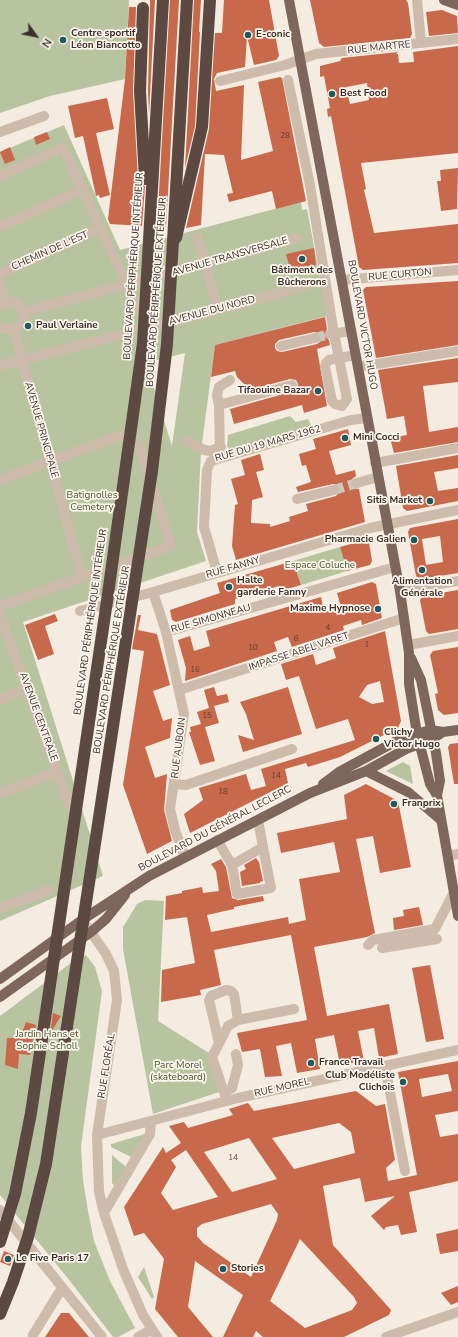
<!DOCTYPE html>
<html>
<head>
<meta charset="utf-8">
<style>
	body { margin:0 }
	#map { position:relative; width:458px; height:1337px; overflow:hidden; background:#f4ebe1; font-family:"Nunito Sans",sans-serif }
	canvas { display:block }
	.north { position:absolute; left:16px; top:16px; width:40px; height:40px; -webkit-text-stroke:3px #fbf5ee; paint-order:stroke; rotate:123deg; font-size:11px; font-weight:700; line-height:16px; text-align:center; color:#3b302b }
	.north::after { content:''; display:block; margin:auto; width:14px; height:18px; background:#3b302b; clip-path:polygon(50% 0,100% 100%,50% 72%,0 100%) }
</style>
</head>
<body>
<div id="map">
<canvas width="458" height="1337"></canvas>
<div class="north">N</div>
</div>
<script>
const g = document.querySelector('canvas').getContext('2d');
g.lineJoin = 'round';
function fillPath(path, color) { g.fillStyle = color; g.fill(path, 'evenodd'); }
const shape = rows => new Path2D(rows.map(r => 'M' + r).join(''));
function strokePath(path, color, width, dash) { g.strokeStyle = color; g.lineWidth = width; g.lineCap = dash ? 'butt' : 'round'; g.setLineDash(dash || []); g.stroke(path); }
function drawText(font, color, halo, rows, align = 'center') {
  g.font = font + ' "Nunito Sans",sans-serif'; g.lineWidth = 3.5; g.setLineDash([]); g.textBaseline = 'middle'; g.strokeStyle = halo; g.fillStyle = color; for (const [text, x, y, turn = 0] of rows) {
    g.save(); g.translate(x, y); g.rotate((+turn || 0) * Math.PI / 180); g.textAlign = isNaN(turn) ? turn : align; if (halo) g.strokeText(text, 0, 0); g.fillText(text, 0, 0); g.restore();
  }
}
fillPath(shape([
	[0,0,129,0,125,79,50,96,0,113],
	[64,125,120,250,301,202,302,210,307,209,327,316,215,345,201,451,197,532,206,561,23,622,103,876,0,921,0,152],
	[185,353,172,446,154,388,145,363],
	[290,416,296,422,308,419,312,427,233,450,227,447,228,435],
	[340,547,347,571,301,585,293,561],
	[403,762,410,766,413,784,386,771],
	[145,900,164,901,158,1021,209,1053,219,1092,153,1114,123,949,123,927,137,904],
	[86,955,95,967,102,991,81,1146,83,1180,88,1211,94,1241,110,1281,135,1328,118,1337,113,1337,70,1281,0,1195,0,1016,79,957],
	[145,1134,131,1157,111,1147,111,1144],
	[112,1155,126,1167,115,1187,112,1183],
	[144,1267,154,1297,152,1299,138,1277]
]), '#b8c4a0');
fillPath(shape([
	[150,0,155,0,149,114,148,91],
	[170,0,179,0,166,227,157,227],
	[194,0,201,0,199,32,200,32,195,126,185,168],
	[224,0,269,0,279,56,276,60,254,65,247,36,245,67,217,73,214,79,216,91,244,85,241,160,273,151,258,82,280,77,282,78,306,201,276,209,272,191,229,202,227,194,233,193,224,155,205,154,201,225,186,228,209,129,215,33,222,33],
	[310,0,406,0,408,3,412,34,410,38,324,47,319,43],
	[129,7,136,7,133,91,138,179,139,183,145,186,142,226,110,224,108,219,125,79],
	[442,10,457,16,458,33,429,36,426,12],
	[458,46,458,153,361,163,366,189,364,190,374,233,458,224,458,263,363,270,359,267,331,116,328,117,327,109,330,108,324,76,320,77,320,66,340,61,342,58,398,52,396,54,398,54,399,63,414,62,413,52],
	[367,83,369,100,350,104,346,87],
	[107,98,114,129,96,133,110,195,100,198,99,195,96,196,83,136,75,138,68,106],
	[47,132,50,139,36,145,34,137],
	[10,147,15,160,5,164,0,152],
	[458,168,457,209,441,211,437,181,441,181,440,170],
	[314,248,316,265,291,272,286,254],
	[458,281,458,345,376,358,363,290,366,287],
	[325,317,327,329,324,335,329,340,330,345,317,349,327,406,304,413,302,405,234,424,230,409,294,391,297,389,298,384,296,380,290,379,245,391,244,384,237,377,235,371,211,377,215,345],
	[314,332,319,333,321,337,320,342,317,344,282,352,277,351,275,348,275,344,279,340],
	[458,358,458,382,423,386,429,432,458,427,458,442,394,453,390,438,407,435,404,416,387,419,378,370],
	[348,429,351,445,329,451,336,475,355,470,356,476,352,479,351,484,353,488,359,489,365,522,236,560,232,546,235,505,238,504,231,479,245,475,241,460,260,454,264,470,256,472,263,497,252,500,251,523,270,524,270,527,290,521,289,517,308,511,306,504,336,496,340,491,338,485,333,484,298,492,296,487,311,482,306,465,302,466,299,454,316,449,313,439],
	[458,455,458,468,434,472,438,491,458,488,458,501,407,511,403,508,396,466],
	[458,519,458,573,420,579,416,576,408,532,410,528],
	[440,536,443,562,426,565,422,539],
	[365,540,369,543,372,561,370,565,347,571,340,547],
	[293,561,301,585,280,591,279,586,235,599,235,604,176,622,172,620,170,610,220,593,217,583],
	[372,582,376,584,382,618,362,625,361,620,343,626,344,630,292,647,288,637,274,642,277,651,185,681,186,668,178,640,190,636,194,651,210,646,206,631,321,597,324,612,341,607,337,593],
	[458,590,458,629,429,634,426,631,420,600,423,596],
	[55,614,58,621,45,626,54,654,38,660,25,625],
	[138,615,141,615,138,630,157,634,170,685,153,691,163,721,172,718,170,738,145,747,155,778,167,774,164,810,172,841,147,854,123,785,144,651,132,649],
	[385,631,401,721,398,728,340,757,308,767,306,763,285,769,288,783,190,833,184,814,203,800,199,788,246,774,251,790,266,786,261,769,355,740,348,719,316,729,299,676,286,680,281,664,313,654,316,665,336,658,333,648],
	[380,681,384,702,372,704,359,697,367,685],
	[458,647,458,713,444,715,438,710,435,694,438,693,430,655,433,651],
	[214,687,217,696,227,694,229,702,214,706,219,723,205,727,215,761,200,765,189,732,191,732,190,727,201,724,197,712,209,708,204,690],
	[288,687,302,734,243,752,238,735,254,740,246,714,240,702],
	[458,743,458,784,454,784,448,747,450,744],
	[366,784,398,801,411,867,380,873,373,836,356,839,375,933,367,937,314,947,327,1016,389,1004,398,1054,379,1058,374,1028,358,1031,364,1061,340,1065,334,1035,315,1039,320,1069,297,1073,291,1043,276,1046,282,1076,265,1077,260,1049,242,1052,237,1033,307,1020,291,935,214,950,221,985,200,990,201,995,161,1002,162,970,195,963,187,917,165,920,166,896,182,893,182,891,202,887,203,893,219,891,216,871,211,864,221,859,226,867,232,898,238,900,263,896,264,901,234,907,234,909,207,915,211,932,288,917,289,924,306,920,299,879,340,872,334,842,281,853,277,833,347,819,344,795],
	[256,858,259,862,263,881,260,882,260,883,242,886,240,872,246,869,244,865],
	[419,907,423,925,394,930,393,918,404,916,403,910],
	[430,965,444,1039,426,1042,412,968],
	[53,1013,61,1016,50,1034],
	[26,1022,36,1025,30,1055,19,1054,18,1069,5,1065,7,1038,20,1038],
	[458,1061,458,1111,435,1115,440,1137,458,1134,458,1181,409,1192,417,1232,401,1235,398,1225,386,1227,384,1230,371,1216,395,1196,365,1202,360,1178,323,1186,333,1245,391,1310,389,1315,344,1337,263,1337,256,1331,253,1337,223,1337,243,1295,195,1261,188,1307,213,1337,178,1337,155,1309,164,1259,162,1256,144,1233,134,1236,124,1207,163,1147,166,1153,181,1143,169,1126,184,1122,188,1128,233,1115,229,1109,248,1103,254,1111,356,1091,376,1106,385,1104,395,1160,386,1168,388,1181,417,1175,398,1072],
	[448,1074,452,1091,422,1097,419,1079],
	[339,1123,351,1132,355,1153,294,1169,272,1138],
	[249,1138,277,1179,232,1192,204,1152],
	[186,1150,218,1197,173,1210,161,1193,176,1167,171,1160],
	[271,1204,278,1214,277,1220,251,1277,203,1243,197,1236,197,1228,202,1224],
	[300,1239,354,1297,357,1303,352,1310,305,1328,270,1301],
	[458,1229,458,1251,440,1254,436,1234],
	[4,1251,14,1255,10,1266,0,1262],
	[458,1286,458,1302,451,1305,441,1293],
	[61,1313,69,1313,89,1337,45,1337]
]), '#c8694b');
strokePath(shape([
	[315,338,330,334],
	[334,490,357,483]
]), '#cfc6bd', 10, [10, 5]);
strokePath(shape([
	[417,0,421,43],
	[288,80,310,185,334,334,339,358,347,399,342,406,335,404,332,401,325,367,326,363,329,360,339,358,356,355],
	[220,81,285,65,316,54,458,39],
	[0,132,44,116],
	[0,176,63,148,142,317,145,321],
	[0,227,82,190],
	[197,237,206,264,217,310],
	[0,274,100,228],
	[342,280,458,270],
	[0,282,6,303],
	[0,306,11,302,17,303,24,312,25,318,20,326,14,329,4,329,0,327],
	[24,312,297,238],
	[14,329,82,577],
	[330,334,351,331],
	[281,346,315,338],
	[0,366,241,304,308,285],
	[358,367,458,351],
	[219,405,217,395,219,387,230,380],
	[187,441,204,450,211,451,221,447],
	[220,458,219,405,292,385],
	[375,463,458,448],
	[0,480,122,435,140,447,171,546,0,606],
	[357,483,378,477],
	[297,499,334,490],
	[217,572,204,527,207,470,211,461,351,420,367,418],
	[400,591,458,581],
	[153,592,166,632,184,714,170,809,175,830,185,857],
	[80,611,153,592,370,528,458,510],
	[0,615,75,820],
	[166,632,395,567],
	[408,645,458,636],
	[179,690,404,618],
	[0,699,27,689],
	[174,784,186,785,292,749],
	[0,793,57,772],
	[217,840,232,865,237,894,271,888,263,847],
	[448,856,458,854],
	[232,865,263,847,258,820],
	[0,908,49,890],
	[86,925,106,954,114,971,117,1000,97,1135,99,1192,104,1213,123,1269,143,1315,157,1337],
	[368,945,373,940,435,929,454,892],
	[382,948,437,939],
	[219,1043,209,1000,211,996,226,990,231,991,234,994,238,1020],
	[385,1066,405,1171],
	[224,1092,232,1088,238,1065,236,1054],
	[227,1101,212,1057,228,1026,238,1020,294,1009],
	[97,1135,238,1098,458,1050],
	[0,1210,102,1337],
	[104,1213,150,1134,151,1121],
	[33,1335,62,1288],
	[138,1337,152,1329],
	[386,1337,458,1312]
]), '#cdbbac', 10);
strokePath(shape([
	[289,0,400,591,409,653,409,684,417,734,430,784,437,795],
	[444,0,458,5],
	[411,658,421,680,436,753,440,781,437,795,458,916],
	[366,771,408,792,441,820],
	[323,784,339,772,402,738,430,730,443,732,458,730],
	[0,979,82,920,149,876,310,793,366,771,406,749,432,739,443,732],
	[0,997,91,932,106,919,125,895]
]), '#7d675c', 10);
strokePath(shape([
	[176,238,202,127,210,0]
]), '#5c4a42', 12);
strokePath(shape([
	[143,8,140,91,145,179],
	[0,1242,15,1194,31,1113,107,601,143,343,163,0],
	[0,1314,13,1282,28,1237,46,1164,152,471,167,344,187,0]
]), '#5c4a42', 12);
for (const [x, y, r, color] of [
	[248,35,4,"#1f5a5e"],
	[63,40,4,"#1f5a5e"],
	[332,94,4,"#1f5a5e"],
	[302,259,4,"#1f5a5e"],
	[28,326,4,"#1f5a5e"],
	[318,391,4,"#1f5a5e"],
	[345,438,4,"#1f5a5e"],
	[430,501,4,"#1f5a5e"],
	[414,540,4,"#1f5a5e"],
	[422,570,4,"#1f5a5e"],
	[229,587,4,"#1f5a5e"],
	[378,609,4,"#1f5a5e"],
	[376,739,4,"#1f5a5e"],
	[394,804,4,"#1f5a5e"],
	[311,1063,4,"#1f5a5e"],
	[403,1082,4,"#1f5a5e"],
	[8,1259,4,"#1f5a5e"],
	[223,1269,4,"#1f5a5e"]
]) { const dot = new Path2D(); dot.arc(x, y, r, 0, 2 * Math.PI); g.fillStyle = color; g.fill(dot); strokePath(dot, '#fbf5ee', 1.5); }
drawText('8px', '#5e3e33', null, [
	["28",285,136],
	["4",328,628],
	["6",296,639],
	["1",367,645],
	["10",253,648],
	["16",195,670],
	["15",207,716],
	["14",276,776],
	["18",223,792],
	["14",233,1158]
]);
drawText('bold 10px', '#3b302b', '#fbf5ee', [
	["Centre sportif",71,34],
	["Léon Biancotto",71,46],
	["E-conic",256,35],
	["Best Food",340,94],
	["Bâtiment des",302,271,"center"],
	["Bûcherons",302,283,"center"],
	["Paul Verlaine",36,326],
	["Tifaouine Bazar",310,391,"right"],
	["Mini Cocci",353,438],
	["Sitis Market",422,501,"right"],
	["Pharmacie Galien",406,540,"right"],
	["Halte",237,581],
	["garderie Fanny",237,593],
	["Alimentation",422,582,"center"],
	["Générale",422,594,"center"],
	["Maxime Hypnose",370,609,"right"],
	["Clichy",384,733],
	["Victor Hugo",384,745],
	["Franprix",402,804],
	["France Travail",319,1063],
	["Club Modéliste",395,1076,"right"],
	["Clichois",395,1088,"right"],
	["Le Five Paris 17",16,1259],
	["Stories",231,1269]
], 'left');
drawText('10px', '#3b302b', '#fbf5ee', [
	["RUE MARTRE",379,48,-6],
	["CHEMIN DE L'EST",50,251,-24],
	["AVENUE TRANSVERSALE",230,257,-16],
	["BOULEVARD PÉRIPHÉRIQUE INTÉRIEUR",134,266,-86],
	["RUE CURTON",400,275,-5],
	["BOULEVARD PÉRIPHÉRIQUE EXTÉRIEUR",157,292,-86],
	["AVENUE DU NORD",212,311,-15],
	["BOULEVARD VICTOR HUGO",362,325,80],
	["AVENUE PRINCIPALE",41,430,74],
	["RUE DU 19 MARS 1962",268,444,-16],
	["RUE FANNY",233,568,-16],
	["RUE SIMONNEAU",211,619,-16],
	["BOULEVARD PÉRIPHÉRIQUE INTÉRIEUR",91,622,-82],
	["IMPASSE ABEL VARET",299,652,-18],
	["BOULEVARD PÉRIPHÉRIQUE EXTÉRIEUR",112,660,-81],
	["AVENUE CENTRALE",38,717,70],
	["RUE AUBOIN",179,748,-83],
	["BOULEVARD DU GÉNÉRAL LECLERC",215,829,-28],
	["RUE FLORÉAL",107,1066,-81],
	["RUE MOREL",282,1088,-13]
]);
drawText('10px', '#4a5a2e', '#fbf5ee', [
	["Batignolles",92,496],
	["Cemetery",92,508],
	["Espace Coluche",320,566],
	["Jardin Hans et",47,1035],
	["Sophie Scholl",47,1047],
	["Parc Morel",178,1066],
	["(skateboard)",178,1078]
]);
</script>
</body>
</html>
